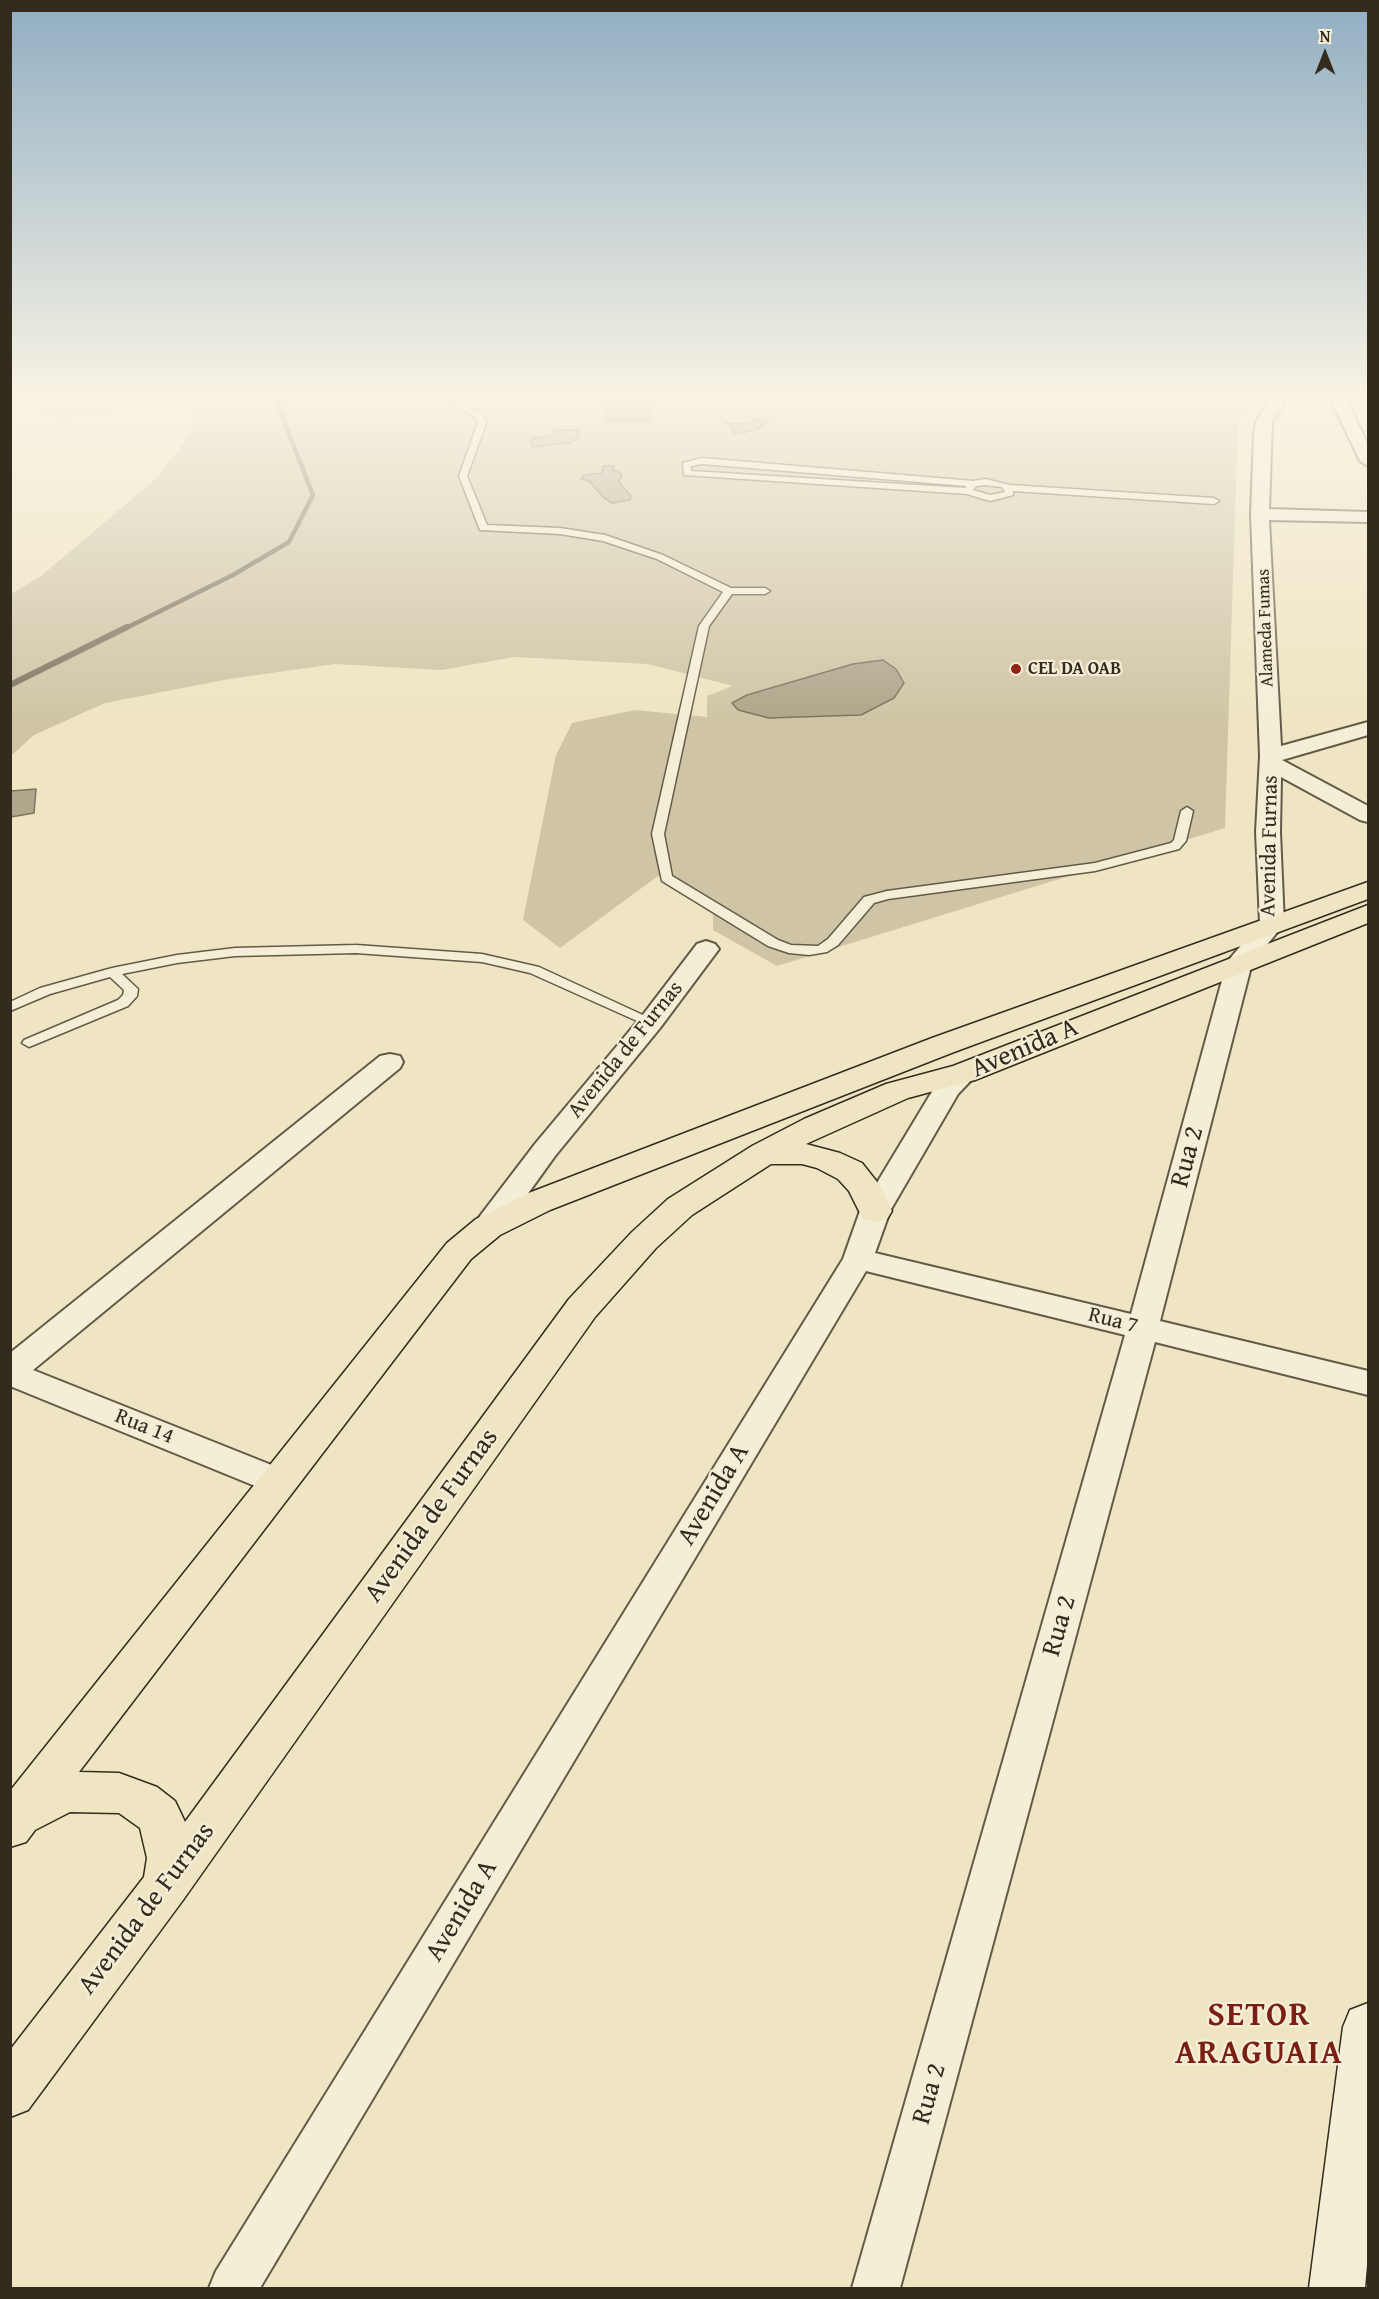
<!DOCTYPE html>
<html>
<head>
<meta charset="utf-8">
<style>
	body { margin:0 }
	#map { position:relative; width:1379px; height:2299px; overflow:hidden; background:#efe5c2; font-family:"Gentium Book Plus",serif }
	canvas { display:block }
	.frame { position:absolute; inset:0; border:12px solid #342b1f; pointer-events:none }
	.north { position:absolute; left:1295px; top:24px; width:60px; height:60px; -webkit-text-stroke:4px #f5eed7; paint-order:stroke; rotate:0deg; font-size:16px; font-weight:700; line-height:24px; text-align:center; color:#342b1f }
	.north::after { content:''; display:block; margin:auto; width:21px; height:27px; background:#342b1f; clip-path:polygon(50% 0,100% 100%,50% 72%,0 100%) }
</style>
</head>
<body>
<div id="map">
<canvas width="1379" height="2299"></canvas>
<div class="frame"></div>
<div class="north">N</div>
</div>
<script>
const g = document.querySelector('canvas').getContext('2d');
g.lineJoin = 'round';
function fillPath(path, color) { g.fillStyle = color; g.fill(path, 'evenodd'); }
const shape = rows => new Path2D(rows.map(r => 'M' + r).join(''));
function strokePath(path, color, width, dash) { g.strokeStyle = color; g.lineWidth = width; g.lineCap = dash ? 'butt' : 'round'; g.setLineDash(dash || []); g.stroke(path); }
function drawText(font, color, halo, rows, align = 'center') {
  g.font = font + ' "Gentium Book Plus",serif'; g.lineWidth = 4.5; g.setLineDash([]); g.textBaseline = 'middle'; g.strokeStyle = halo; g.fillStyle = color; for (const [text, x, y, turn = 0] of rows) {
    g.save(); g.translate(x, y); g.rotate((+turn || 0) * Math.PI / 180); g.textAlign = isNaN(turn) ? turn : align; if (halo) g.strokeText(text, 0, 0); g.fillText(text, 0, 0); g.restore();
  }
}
fillPath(shape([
	[10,398,135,398,107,416,55,418,11,402],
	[191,398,1254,398,1238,423,1225,828,777,966,713,930,713,906,658,876,560,948,523,920,556,755,572,723,635,710,707,717,707,696,733,686,648,664,514,657,442,670,335,664,229,679,105,703,34,735,11,756,11,594,41,576,157,478,192,431]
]), '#cfc5a6');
const water = shape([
	[606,398,651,398,651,421,604,421,606,398],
	[757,419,769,422,760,426,759,429,743,433,733,433,731,425,725,423,749,424,757,419],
	[555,430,579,430,578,438,569,443,532,447,531,438,550,436,555,430],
	[604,466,614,466,613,470,622,474,619,482,631,496,630,500,612,503,604,498,589,481,581,479,584,475,602,473,604,466],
	[883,660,896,669,904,683,894,698,861,715,769,718,738,710,732,703,747,695,853,664,883,660],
	[36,789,34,813,11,817,11,791,36,789]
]);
fillPath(water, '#afa68b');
strokePath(water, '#7e7560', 1.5);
strokePath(shape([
	[124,629,233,575,289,542,313,495,278,406,281,398]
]), '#7e7560', 4.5);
strokePath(shape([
	[10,685,127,627]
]), '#7e7560', 6);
const lane = shape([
	[453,398,461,398,463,402,482,414,486,423,467,476,487,525,560,528,605,535,663,555,731,588,765,588,770,591,765,594,732,594,709,626,664,834,672,876,778,940,791,945,818,946,828,939,864,897,887,891,1095,863,1171,843,1174,840,1181,811,1187,807,1193,811,1186,841,1179,849,1095,871,888,899,874,903,838,945,827,952,809,955,789,953,768,946,662,881,652,834,699,626,723,592,657,559,603,541,560,534,480,530,459,476,478,423,475,417,456,405,453,398],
	[702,458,973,481,985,479,1010,485,1214,498,1219,501,1214,504,1013,491,1013,495,990,501,967,494,684,475,683,463,702,458],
	[702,464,967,486,965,488,691,471,691,466,702,464],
	[985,485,1002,487,1005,492,990,495,973,490,976,486,985,485],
	[356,945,482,954,539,967,658,1022,656,1025,646,1025,530,973,482,962,356,953,235,956,177,963,122,974,138,989,137,996,128,1006,29,1047,22,1043,24,1040,118,1000,123,995,124,990,110,977,50,994,10,1011,10,1002,40,988,112,968,177,955,235,948,356,945]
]);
const street = shape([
	[1271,398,1287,398,1272,422,1269,509,1368,512,1368,522,1269,520,1281,746,1368,722,1368,735,1282,760,1368,806,1368,822,1360,820,1281,777,1280,832,1284,924,1252,963,1160,1321,1368,1371,1368,1395,1155,1342,900,2288,852,2288,1125,1335,866,1271,260,2288,209,2288,216,2271,843,1259,860,1211,933,1090,954,1067,964,1065,974,1067,978,1073,958,1094,890,1211,875,1253,1131,1314,1227,962,1260,923,1256,832,1260,756,1251,514,1254,434,1256,422,1271,398],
	[1330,398,1346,398,1368,445,1368,466,1360,461,1330,398],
	[706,941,715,944,719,949,660,1028,555,1156,499,1234,488,1237,477,1234,473,1227,477,1220,535,1144,642,1016,697,944,706,941],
	[390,1054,400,1056,403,1062,400,1068,33,1370,289,1472,294,1481,289,1490,277,1494,265,1490,10,1386,10,1353,380,1056,390,1054]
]);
const secondary = shape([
	[1368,2003,1368,2254,1365,2288,1309,2288,1343,2027,1350,2010,1368,2003]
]);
const primary = shape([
	[1368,882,1368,899,954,1052,550,1210,500,1235,471,1259,79,1772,119,1773,157,1787,175,1801,185,1822,569,1299,632,1232,668,1199,752,1146,804,1119,886,1084,953,1066,1368,905,1368,923,975,1080,908,1098,806,1144,840,1153,862,1163,881,1187,892,1211,887,1219,875,1222,863,1219,849,1191,838,1179,817,1168,802,1164,771,1164,692,1215,656,1248,595,1317,183,1900,28,2110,10,2117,10,2050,144,1877,147,1858,140,1828,119,1813,70,1812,35,1830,26,1842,10,1847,10,1791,447,1243,476,1219,526,1194,932,1038,1368,882]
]);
strokePath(lane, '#635a48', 3);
strokePath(street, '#635a48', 4);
strokePath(secondary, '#342b1f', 3);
strokePath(primary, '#342b1f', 3);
fillPath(lane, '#f5eed7');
fillPath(street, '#f5eed7');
fillPath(secondary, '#f5eed7');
fillPath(primary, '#efe5c2');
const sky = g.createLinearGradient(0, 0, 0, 720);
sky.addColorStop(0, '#91aec3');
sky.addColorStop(0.55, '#f8f3e4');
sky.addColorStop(1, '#f8f3e400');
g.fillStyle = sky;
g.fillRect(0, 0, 1379, 720);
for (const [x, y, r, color] of [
	[1016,669,6,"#8f2418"]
]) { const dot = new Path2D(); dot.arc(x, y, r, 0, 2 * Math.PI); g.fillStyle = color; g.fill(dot); strokePath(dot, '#f5eed7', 2); }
drawText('18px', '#342b1f', '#f5eed7', [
	["Alameda Fumas",1266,628,-92]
]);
drawText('bold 18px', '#342b1f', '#f5eed7', [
	["CEL DA OAB",1028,669]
], 'left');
drawText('22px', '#342b1f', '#f5eed7', [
	["Avenida Furnas",1270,846,-89],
	["Avenida de Furnas",626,1050,-51],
	["Rua 7",1113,1321,14],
	["Rua 14",144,1427,22]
]);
drawText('27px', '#342b1f', '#f5eed7', [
	["Avenida A",1025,1049,-23],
	["Rua 2",1188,1157,-75],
	["Avenida A",714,1495,-59],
	["Avenida de Furnas",432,1516,-54],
	["Rua 2",1060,1626,-74],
	["Avenida de Furnas",147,1909,-53],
	["Avenida A",462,1911,-59],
	["Rua 2",930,2094,-74]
]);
g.letterSpacing = '1.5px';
drawText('bold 33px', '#7a1f14', '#f5eed7', [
	["SETOR",1259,2017],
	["ARAGUAIA",1259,2055]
]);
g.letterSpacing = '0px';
</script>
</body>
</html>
